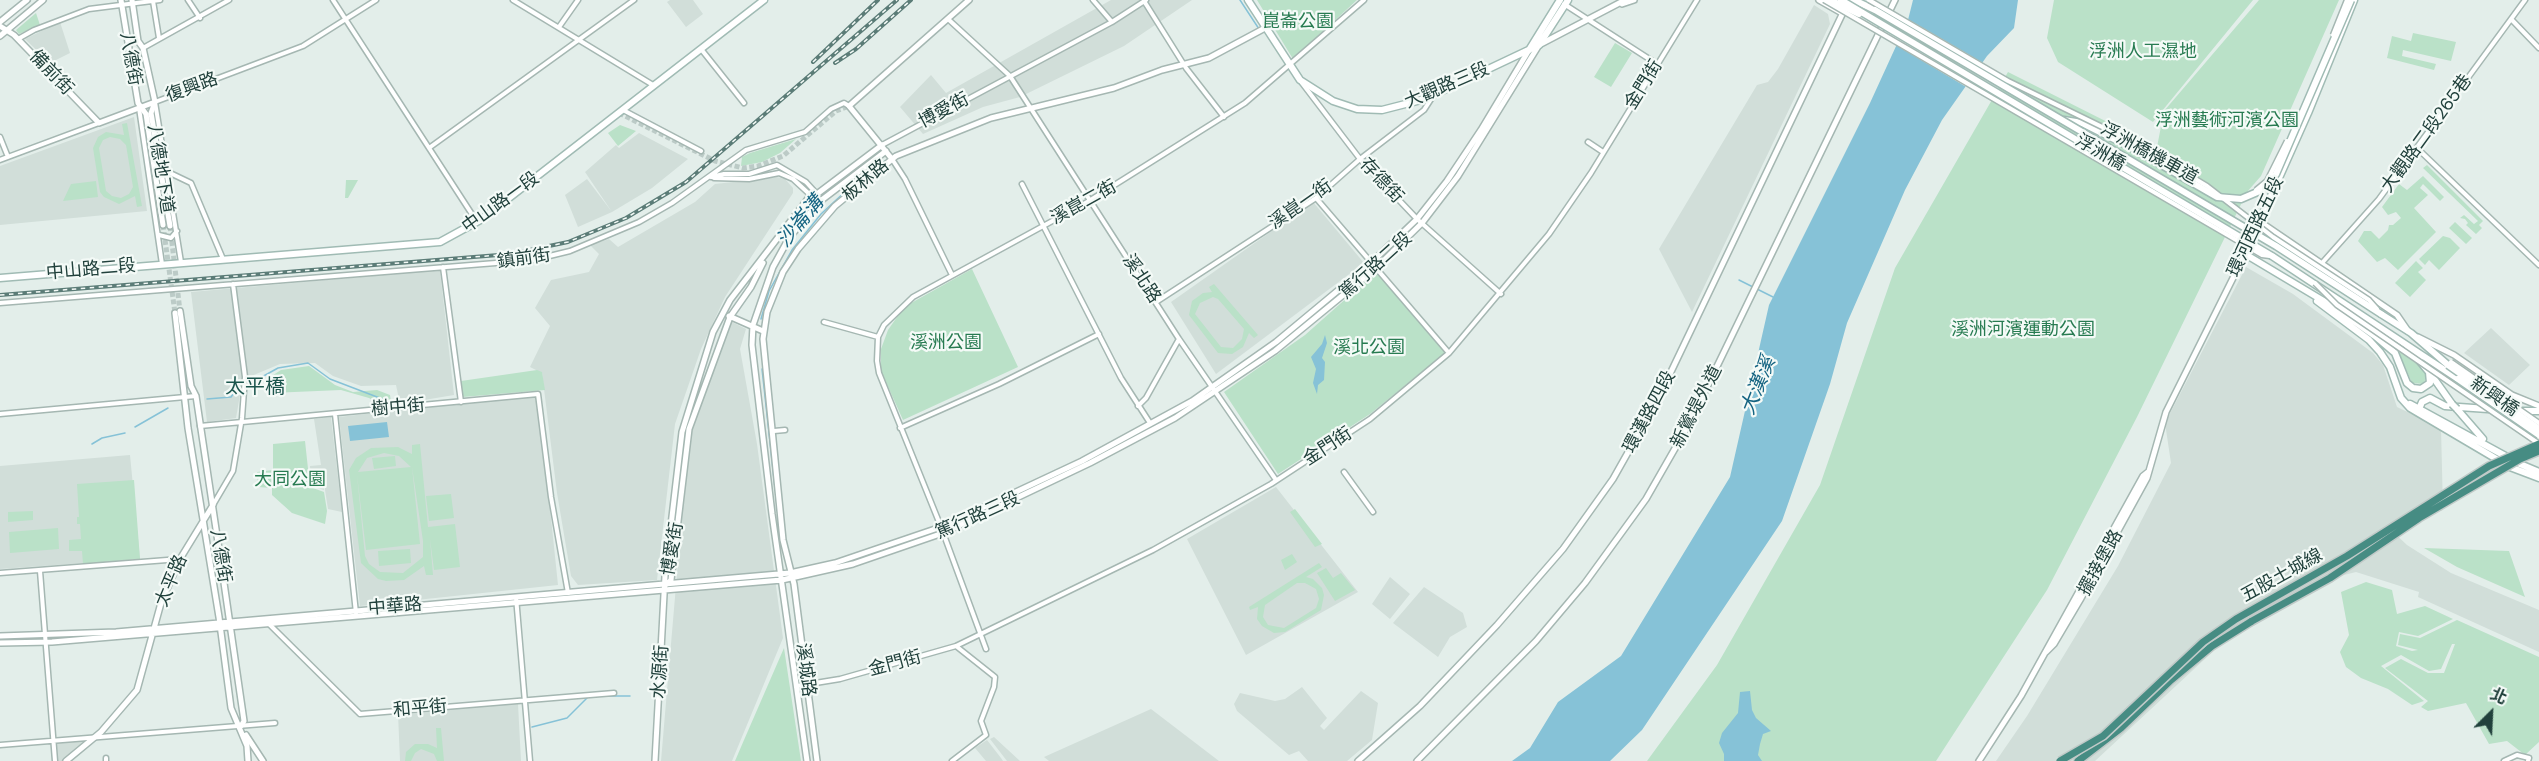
<!DOCTYPE html>
<html>
<head>
<meta charset="utf-8">
<style>
	body { margin:0 }
	#map { position:relative; width:2539px; height:761px; overflow:hidden; background:#e3eeea; font-family:"DM Sans","Noto Sans TC",sans-serif }
	canvas { display:block }
	.north { position:absolute; left:2461px; top:683px; width:60px; height:60px; -webkit-text-stroke:4px #f4faf7; paint-order:stroke; rotate:24deg; font-size:16px; font-weight:700; line-height:24px; text-align:center; color:#21413c }
	.north::after { content:''; display:block; margin:auto; width:21px; height:27px; background:#21413c; clip-path:polygon(50% 0,100% 100%,50% 72%,0 100%) }
</style>
</head>
<body>
<div id="map">
<canvas width="2539" height="761"></canvas>
<div class="north">北</div>
</div>
<script>
const g = document.querySelector('canvas').getContext('2d');
g.lineJoin = 'round';
function fillPath(path, color) { g.fillStyle = color; g.fill(path, 'evenodd'); }
const shape = rows => new Path2D(rows.map(r => 'M' + r).join(''));
function strokePath(path, color, width, dash) { g.strokeStyle = color; g.lineWidth = width; g.lineCap = dash ? 'butt' : 'round'; g.setLineDash(dash || []); g.stroke(path); }
function drawText(font, color, halo, rows, align = 'center') {
  g.font = font + ' "DM Sans","Noto Sans TC",sans-serif'; g.lineWidth = 4.5; g.setLineDash([]); g.textBaseline = 'middle'; g.strokeStyle = halo; g.fillStyle = color; for (const [text, x, y, turn = 0] of rows) {
    g.save(); g.translate(x, y); g.rotate((+turn || 0) * Math.PI / 180); g.textAlign = isNaN(turn) ? turn : align; if (halo) g.strokeText(text, 0, 0); g.fillText(text, 0, 0); g.restore();
  }
}
fillPath(shape([
	[670,0,693,0,703,14,686,27,667,2],
	[1111,0,1192,0,1124,46,1020,97,983,107,923,134,900,107,931,75,946,93],
	[1814,5,1828,14,1830,24,1692,312,1659,249,1757,85,1768,82,1778,69],
	[60,22,70,53,50,63,25,39],
	[134,117,147,211,0,225,0,166],
	[639,133,688,159,652,188,612,212,585,172,616,145,619,148],
	[777,177,785,179,793,188,793,193,725,297,701,349,675,424,657,580,578,585,571,576,557,493,542,373,530,367,550,326,535,308,551,280,589,272,599,254,590,245,609,239,618,247,695,202,715,184],
	[587,179,612,212,578,227,565,195],
	[1313,202,1364,263,1216,374,1171,302],
	[2246,267,2293,294,2373,353,2383,365,2397,407,2441,428,2443,510,2389,528,2407,545,2451,573,2539,610,2539,652,2418,597,2419,592,2356,572,2340,576,2220,645,2095,761,1996,761,2027,716,2118,566,2171,463,2165,423],
	[440,270,454,395,400,404,396,385,361,386,333,376,315,363,280,364,249,377,240,395,236,418,207,422,191,292],
	[730,321,746,329,740,349,757,444,783,638,732,761,661,761,688,445,710,372],
	[2491,328,2530,365,2509,385,2464,353],
	[538,394,558,585,360,606,339,417],
	[331,417,342,512,328,509,323,477,324,490,311,486,310,466,321,465,314,419],
	[130,455,140,559,0,569,0,466],
	[1276,487,1358,592,1246,655,1187,539],
	[1390,577,1410,594,1390,619,1372,604],
	[1424,587,1463,613,1467,627,1450,637,1438,657,1393,623],
	[1302,687,1327,718,1320,726,1324,730,1361,691,1378,703,1372,740,1347,761,1308,761,1299,751,1289,755,1237,711,1234,704,1240,693,1275,701,1285,699],
	[518,704,521,761,400,761,398,713],
	[1151,709,1219,761,1049,761,1044,757],
	[994,737,1020,761,1007,761,990,739],
	[91,738,63,761,57,761,55,743],
	[987,740,1001,758,1003,761,986,761,975,748]
]), '#d1ded9');
fillPath(shape([
	[1257,0,1357,0,1293,59],
	[2054,0,2253,0,2153,122,2058,62,2047,38],
	[2259,0,2339,0,2261,176,2247,192,2137,417,2047,590,1936,761,1647,761,1717,665,1820,485,1895,268,2008,72,2157,147,2164,111],
	[36,13,40,25,19,34,16,30],
	[2413,33,2456,42,2451,61,2403,50,2402,56,2436,64,2434,70,2387,58,2392,36,2411,41],
	[1615,43,1632,53,1611,87,1594,77],
	[127,123,142,206,137,207,135,196,119,204,104,197,100,192,93,148,98,137,106,132,124,135,122,124],
	[110,137,120,139,126,145,133,187,129,194,121,198,112,196,106,191,99,148,103,140],
	[620,125,636,131,618,146,608,133],
	[796,139,780,153,762,162,741,166,742,157,750,153],
	[2427,165,2483,221,2479,225,2482,228,2476,234,2466,225,2468,223,2465,219,2460,218,2464,215,2474,224,2478,221,2423,168],
	[2423,176,2444,197,2440,201,2423,184,2420,188,2428,195,2414,208,2436,232,2398,270,2385,258,2377,262,2358,241,2364,231,2371,231,2379,239,2388,230,2389,225,2393,225,2401,218,2396,212,2388,215,2382,207,2399,184,2407,190],
	[346,180,358,180,348,198,345,198],
	[96,181,98,197,63,201,71,184],
	[2455,222,2472,238,2466,244,2449,228],
	[2443,236,2450,238,2460,248,2439,270,2429,260,2425,265,2419,259],
	[2416,261,2423,268,2418,272,2426,280,2410,297,2395,283],
	[972,269,1018,367,903,420,881,371,881,349,888,330,904,307],
	[1376,272,1446,352,1370,414,1278,474,1224,392,1305,335],
	[1214,284,1258,335,1254,338,1249,333,1243,347,1232,354,1218,353,1189,315,1192,301,1203,293,1212,292,1209,287],
	[1213,297,1218,299,1244,329,1242,339,1233,348,1221,347,1195,314,1200,303],
	[2385,340,2424,369,2427,377,2423,384,2412,383,2399,353],
	[309,366,335,385,353,392,377,390,390,395,391,402,379,404,369,398,341,390,271,393,267,379,281,370],
	[537,370,542,372,545,390,463,397,461,381],
	[305,441,310,487,324,492,327,511,325,524,292,513,272,495,272,488,258,487,257,472,273,470,273,444],
	[420,444,428,527,455,524,460,567,434,570,430,539,433,575,426,575,424,566,404,580,386,581,378,579,361,563,349,470,356,458,371,448,398,447,412,454,412,445],
	[384,453,399,456,411,467,358,472,367,458],
	[412,467,423,541,423,557,403,573,380,572,369,564,365,556,357,475,366,550,420,544],
	[395,456,396,466,374,469,372,458],
	[134,480,140,559,83,564,82,551,69,551,69,540,81,539,80,524,77,524,77,517,79,517,77,484],
	[451,494,454,518,429,521,426,496],
	[1295,509,1322,544,1315,547,1290,512],
	[33,511,33,520,8,522,8,512],
	[58,528,59,549,10,553,9,532],
	[2424,548,2509,551,2525,597,2457,567],
	[410,549,411,563,379,566,378,551],
	[1292,554,1297,562,1285,570,1281,560],
	[1319,563,1322,567,1306,577,1313,579,1322,588,1324,595,1321,610,1285,632,1274,633,1262,626,1257,619,1258,607,1250,610,1249,607],
	[1297,583,1305,583,1316,589,1319,599,1316,608,1284,628,1268,625,1263,617,1265,605],
	[1326,568,1333,578,1341,573,1355,590,1335,601,1317,573],
	[2366,582,2392,590,2397,614,2425,606,2453,619,2418,636,2399,632,2396,646,2412,651,2418,650,2398,645,2400,634,2420,638,2457,620,2539,657,2539,742,2525,755,2507,741,2489,744,2466,703,2428,711,2421,707,2428,701,2385,668,2401,659,2428,673,2444,673,2455,644,2452,644,2441,669,2429,671,2401,655,2381,666,2424,701,2412,705,2388,689,2361,678,2346,667,2340,652,2349,635,2341,592],
	[784,648,801,761,735,761,744,740],
	[436,728,441,728,444,761,437,761,434,754,421,749,415,753,411,761,405,761,406,752,415,744,428,744,437,748]
]), '#bae1c8');
fillPath(shape([
	[1913,0,2018,0,2014,28,1987,56,1942,120,1905,190,1847,323,1830,384,1782,521,1642,730,1610,761,1512,761,1530,748,1558,702,1621,656,1730,477,1769,305,1870,103,1908,20],
	[1325,335,1327,343,1322,358,1325,362,1324,380,1318,385,1317,394,1313,383,1316,369,1311,357,1322,344],
	[387,422,389,437,350,441,348,426],
	[1750,691,1752,710,1756,718,1771,731,1763,734,1760,744,1758,755,1762,761,1724,761,1724,754,1719,743,1722,733,1738,713,1740,692]
]), '#86c2d7');
fillPath(shape([
	[1906,18,1985,64,1968,88,1894,44]
]), '#e3eeea');
strokePath(shape([
	[1240,0,1259,29],
	[1739,280,1773,297],
	[761,319,769,291,792,250,821,214,848,189,885,161],
	[762,369,775,488],
	[207,399,231,397,241,383,260,378,278,368,308,363,330,379,398,405],
	[135,427,168,408],
	[92,444,102,438,125,433],
	[600,696,630,696],
	[532,727,567,718,587,698]
]), '#86c2d7', 1.5);
strokePath(shape([
	[619,113,715,161,743,168,758,166,783,156,836,111,849,106],
	[163,225,175,313],
	[170,226,180,311]
]), '#bccbc7', 5, [5, 2.5]);
const minor = shape([
	[188,0,200,18],
	[333,0,477,222],
	[513,0,653,85],
	[1093,0,1112,22],
	[153,1,159,38],
	[1144,1,1186,68,1224,117],
	[1564,4,1657,64],
	[948,19,1010,76,1179,339,1276,480],
	[2511,19,2539,48],
	[559,27,578,0],
	[18,39,34,30,89,9,160,0],
	[143,48,229,0],
	[701,49,744,103],
	[1302,83,1360,159,1417,219,1501,294],
	[139,108,162,264],
	[623,110,701,151],
	[0,137,8,157],
	[1588,142,1603,152],
	[882,145,1112,22,1146,0],
	[429,148,634,0],
	[2417,148,2539,265],
	[892,159,905,179,952,275],
	[0,160,99,123],
	[168,172,191,183,223,259],
	[711,177,724,174,749,174,777,165,806,182,817,194,819,202],
	[714,178,749,179,779,173,793,179,818,202],
	[1022,184,1121,378,1150,423],
	[1316,198,1449,353],
	[159,235,171,238,177,231],
	[181,262,155,102,303,46,376,0],
	[2322,263,2379,199,2525,0],
	[443,267,461,402],
	[1156,302,1316,198,1360,159,1424,110,1433,96],
	[0,303,533,260,570,251,639,222,672,203,746,150,805,132,831,109,844,103,849,106],
	[824,322,878,337],
	[1138,406,1146,398,1179,339],
	[0,414,196,396],
	[335,414,356,613],
	[200,426,538,394,551,497,568,593],
	[900,428,999,384,1099,334],
	[774,431,785,430],
	[1344,472,1373,512],
	[213,505,233,471,242,418,245,377,233,284],
	[40,571,55,761],
	[0,573,180,559],
	[516,597,530,761],
	[267,622,360,714,614,693],
	[986,649,941,527,879,373,877,361,878,337,884,325,913,297,1089,201,1245,103,1364,0],
	[797,686,840,679,956,646,1153,550,1271,484,1370,419,1449,353,1549,234,1591,173,1697,0],
	[0,745,275,723],
	[106,758,106,761],
	[952,761,986,735,981,721,994,687,995,677,956,646],
	[2504,761,2517,755,2529,758,2528,761]
]);
const tertiary = shape([
	[121,0,138,103,146,114,163,225],
	[132,0,138,41,143,48,155,102,151,113,170,226],
	[1819,0,1842,13],
	[1622,4,1634,0],
	[0,22,27,0],
	[0,26,14,35,99,123,155,102],
	[0,36,43,0],
	[892,159,849,106,969,0],
	[2259,221,2397,315,2408,331],
	[180,311,191,386,196,396,222,569,244,721,241,726],
	[175,313,188,428,219,617,231,708,247,746,248,761],
	[729,316,763,331],
	[2418,337,2454,355,2512,395,2539,406],
	[667,584,671,580,689,429,730,317,751,287,763,263],
	[0,636,116,632,790,573,835,563,941,527,1082,461,1192,401,1276,342,1371,263,1417,219,1447,181,1481,130,1529,50],
	[0,643,52,642,782,580,853,564,943,533,1090,463,1175,418,1275,351,1376,268,1422,223,1458,176,1539,45,1625,0],
	[2046,652,2054,644,2080,600,2147,478,2166,412,2245,254],
	[246,735,263,761],
	[66,761,101,732,137,690,161,603,180,559,213,505],
	[655,761,665,576,682,432,713,332,730,300,810,196,817,194,882,145],
	[807,761,772,514,752,345,753,325,773,267,789,238,819,202,886,151],
	[817,761,794,584,783,540,763,339,767,312,783,272,798,249,835,206,896,156,991,118,1114,88,1162,70,1209,58,1265,28],
	[1358,761,1420,706,1497,625,1563,549,1613,479,1657,401,1849,0],
	[1417,761,1536,641,1585,583,1646,499,1689,424,1895,0],
	[1979,761,2021,696,2143,476,2148,472]
]);
const secondary = shape([
	[1248,0,1300,80,1333,101,1357,109,1382,110,1425,99,1539,45,1568,0],
	[1854,0,1875,10],
	[2354,0,2308,113,2245,254,2337,309,2375,336,2395,353,2407,383,2413,388,2421,389,2430,383,2429,372,2408,347],
	[1529,50,1560,0],
	[2064,120,2082,123,2132,148],
	[2272,256,2458,379],
	[0,278,440,242,482,219,764,0],
	[2317,301,2369,340,2380,352,2390,367,2401,398,2410,408,2510,467,2539,478],
	[2381,314,2411,333,2448,365],
	[2430,373,2452,404],
	[2410,404,2520,464,2539,472],
	[2419,409,2422,402,2430,398,2445,406,2502,410],
	[2457,409,2483,439],
	[2519,411,2539,411]
]);
const trunk = shape([
	[2078,761,2121,728,2171,680,2212,646,2252,621]
]);
strokePath(minor, '#a5b7b2', 7);
strokePath(tertiary, '#a5b7b2', 8);
strokePath(secondary, '#a0bbb4', 9);
strokePath(trunk, '#c1cac8', 10);
strokePath(minor, '#fff', 4);
strokePath(tertiary, '#fff', 5);
strokePath(secondary, '#fff', 6);
strokePath(trunk, '#468c83', 7);
const rail = shape([
	[813,62,878,0],
	[835,63,856,49,911,0],
	[0,295,511,254,568,242,626,218,686,182,897,0]
]);
strokePath(rail, '#5b7c77', 4);
strokePath(rail, '#f4faf7', 1.5, [4.5]);
const minorBridge = shape([
	[1824,0,2262,255,2270,256],
	[1869,0,2008,81,2135,143,2207,186,2273,237,2369,300,2377,309],
	[2333,35,2347,0],
	[2256,190,2267,181,2287,141],
	[2315,283,2337,305,2538,443],
	[2451,362,2539,423]
]);
const secondaryBridge = shape([
	[1830,0,1859,14],
	[1841,0,2272,256],
	[1875,10,2276,246,2381,314],
	[2132,148,2217,197,2241,199,2262,190,2276,174,2351,0],
	[2448,365,2539,429],
	[2458,379,2539,435],
	[2452,404,2457,409]
]);
const trunkBridge = shape([
	[2252,621,2330,578,2419,518,2520,459,2539,451],
	[2060,761,2103,736,2203,642,2236,619,2347,556,2489,466,2539,444]
]);
strokePath(minorBridge, '#a5b7b2', 7, []);
strokePath(secondaryBridge, '#a0bbb4', 9, []);
strokePath(trunkBridge, '#c1cac8', 10, []);
strokePath(minorBridge, '#fff', 4);
strokePath(secondaryBridge, '#fff', 6);
strokePath(trunkBridge, '#468c83', 7);
drawText('18px', '#277b51', '#f4faf7', [
	["崑崙公園",1298,22],
	["浮洲人工濕地",2143,52],
	["浮洲藝術河濱公園",2227,121],
	["溪洲河濱運動公園",2023,330],
	["溪洲公園",946,343],
	["溪北公園",1369,348],
	["大同公園",290,480]
]);
drawText('18px', '#21413c', '#f4faf7', [
	["八德街",130,59,80],
	["備前街",51,73,46],
	["金門街",1644,85,-58],
	["大觀路三段",1447,86,-23],
	["復興路",192,88,-20],
	["博愛街",944,111,-28],
	["大觀路二段265巷",2427,134,-54],
	["浮洲橋",2100,153,30],
	["浮洲橋機車道",2149,154,29],
	["八德地下道",160,169,81],
	["板林路",866,181,-40],
	["存德街",1381,181,47],
	["中山路一段",501,203,-36],
	["溪崑二街",1084,203,-29],
	["溪崑一街",1301,205,-35],
	["環河西路五段",2256,227,-65],
	["鎮前街",524,259,-8],
	["篤行路二段",1376,266,-42],
	["中山路二段",91,270,-5],
	["溪北路",1141,279,57],
	["新興橋",2494,397,35],
	["新鶯堤外道",1697,407,-63],
	["樹中街",398,408,-5],
	["環漢路四段",1650,412,-62],
	["金門街",1328,447,-33],
	["篤行路三段",978,516,-24],
	["博愛街",673,549,-80],
	["八德街",220,556,81],
	["擺接堡路",2101,563,-61],
	["五股土城線",2282,576,-29],
	["太平路",172,581,-67],
	["中華路",395,607,-5],
	["金門街",895,664,-15],
	["溪城路",805,670,83],
	["水源街",661,672,-86],
	["和平街",420,709,-5]
]);
drawText('italic 20px', '#156482', '#f4faf7', [
	["沙崙溝",801,222,-50],
	["大漢溪",1759,386,-68]
]);
drawText('20px', '#1b554d', '#f4faf7', [
	["太平橋",255,388]
]);
</script>
</body>
</html>
